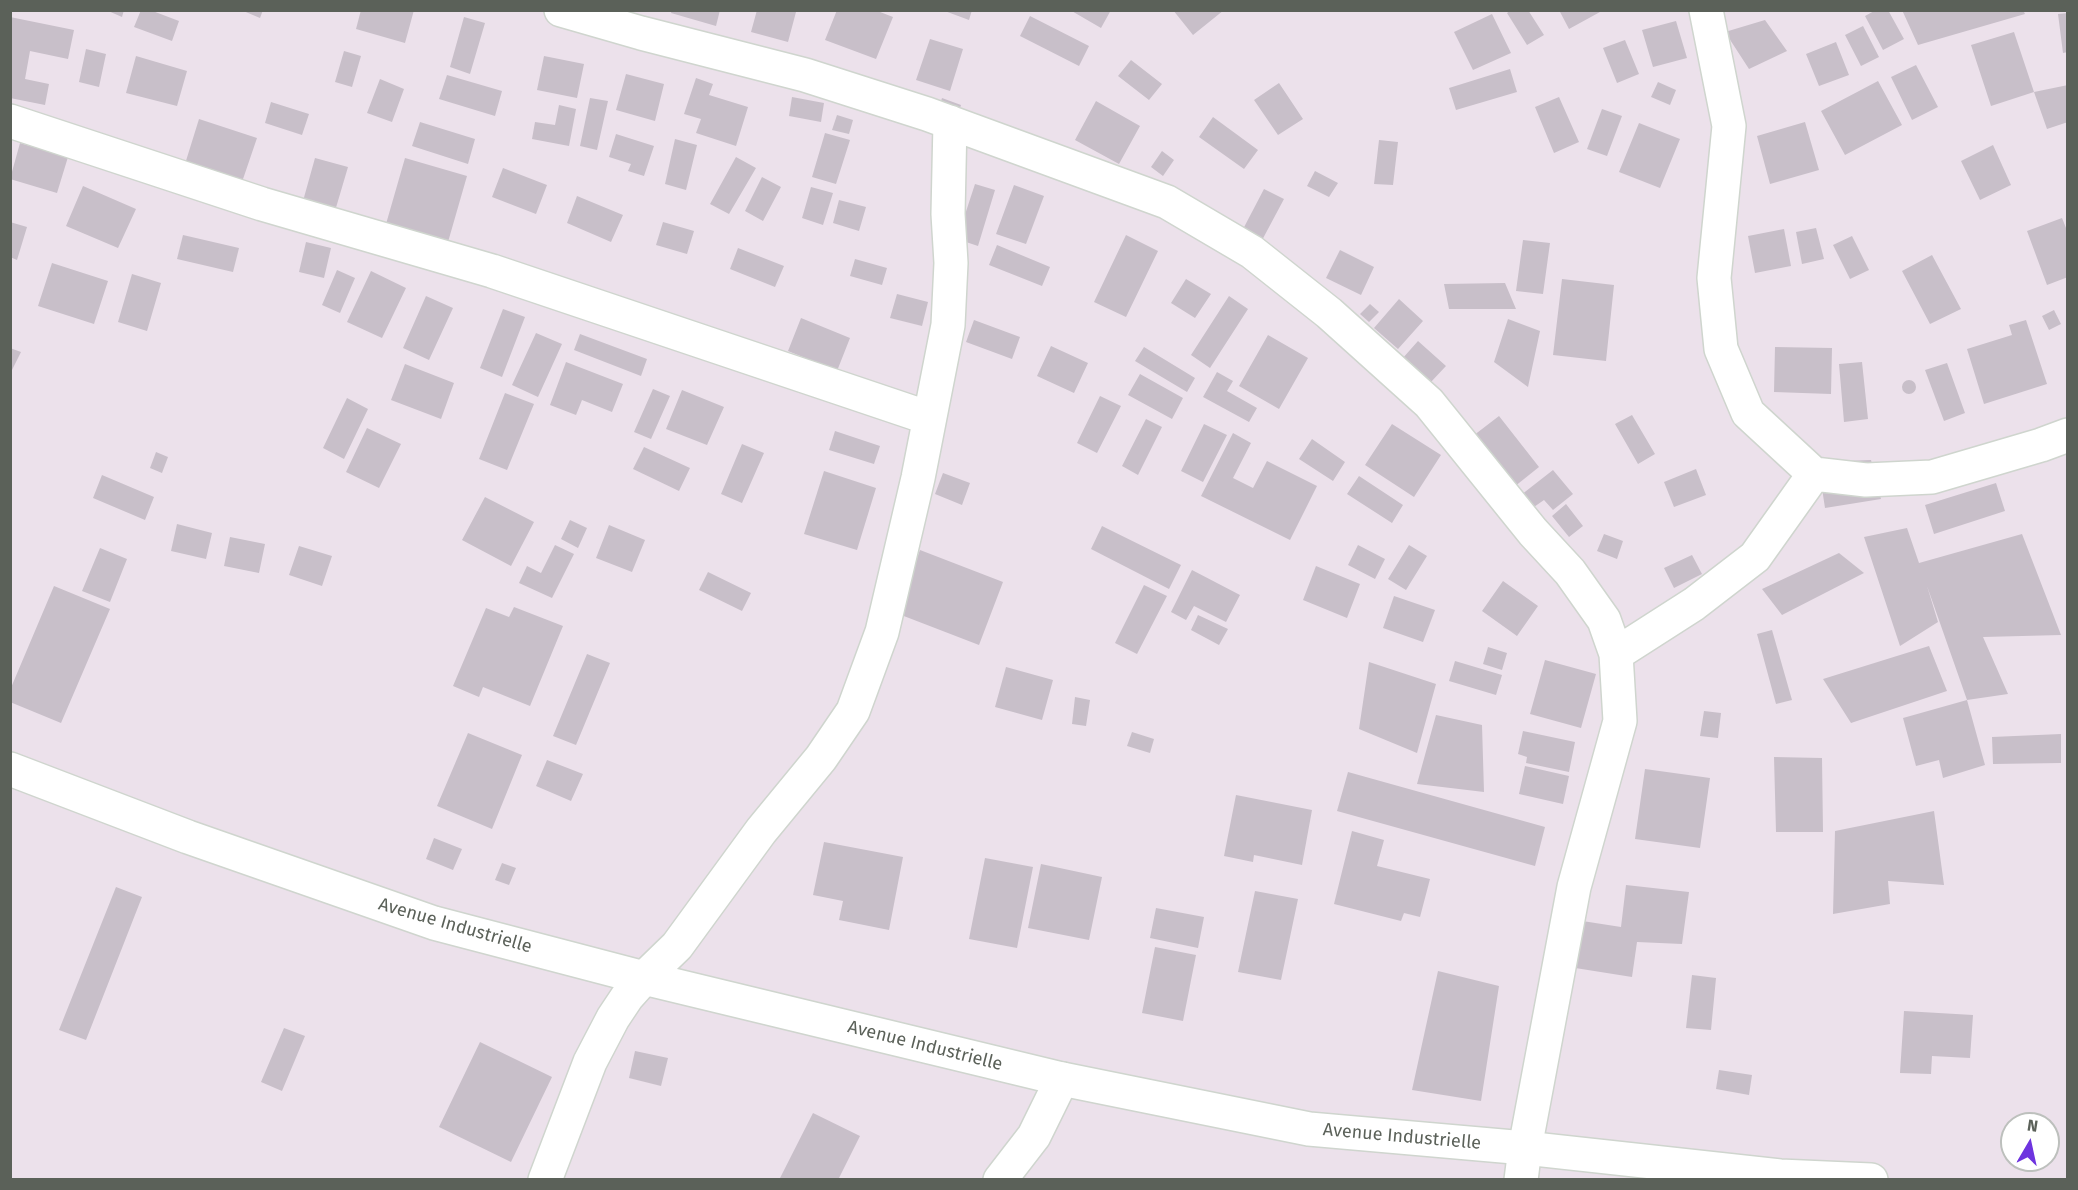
<!DOCTYPE html>
<html>
<head>
<meta charset="utf-8">
<style>
	body { margin:0 }
	#map { position:relative; width:2078px; height:1190px; overflow:hidden; background:#ece1eb; font-family:"Fira Sans",sans-serif }
	canvas { display:block }
	.frame { position:absolute; inset:0; border:12px solid #5b6159; pointer-events:none }
	.north { position:absolute; left:2000px; top:1112px; width:60px; height:60px; box-sizing:border-box; background:#fff; border:2px solid #bdc0bd; border-radius:50%; rotate:9deg; font-size:16px; font-weight:700; line-height:24px; text-align:center; color:#5b6159 }
	.north::after { content:''; display:block; margin:auto; width:21px; height:27px; background:#6e34df; clip-path:polygon(50% 0,100% 100%,50% 72%,0 100%) }
</style>
</head>
<body>
<div id="map">
<canvas width="2078" height="1190"></canvas>
<div class="frame"></div>
<div class="north">N</div>
</div>
<script>
const g = document.querySelector('canvas').getContext('2d');
g.lineJoin = 'round';
function fillPath(path, color) { g.fillStyle = color; g.fill(path, 'evenodd'); }
const shape = rows => new Path2D(rows.map(r => 'M' + r).join(''));
function strokePath(path, color, width, dash) { g.strokeStyle = color; g.lineWidth = width; g.lineCap = dash ? 'butt' : 'round'; g.setLineDash(dash || []); g.stroke(path); }
function drawText(font, color, halo, rows, align = 'center') {
  g.font = font + ' "Fira Sans",sans-serif'; g.lineWidth = 4.5; g.setLineDash([]); g.textBaseline = 'middle'; g.strokeStyle = halo; g.fillStyle = color; for (const [text, x, y, turn = 0] of rows) {
    g.save(); g.translate(x, y); g.rotate((+turn || 0) * Math.PI / 180); g.textAlign = isNaN(turn) ? turn : align; if (halo) g.strokeText(text, 0, 0); g.fillText(text, 0, 0); g.restore();
  }
}
fillPath(shape([
	[106,10,124,10,122,17],
	[141,10,150,10,179,21,172,41,134,27],
	[241,10,263,10,260,18],
	[361,10,414,10,405,43,356,29],
	[672,10,720,10,716,26,671,13],
	[757,10,790,10,796,12,788,42,751,32],
	[837,10,875,10,893,17,876,59,825,40],
	[942,10,972,10,969,20],
	[1070,10,1111,10,1101,28],
	[1173,10,1224,10,1193,35],
	[1511,10,1528,10,1544,35,1527,45,1507,13],
	[1559,10,1599,10,1600,12,1569,29],
	[1876,10,1888,10,1904,39,1883,50,1865,16],
	[1902,10,2023,10,2025,14,1918,45],
	[2068,13,2068,52,2063,53,2058,14],
	[1492,14,1511,53,1473,70,1454,32],
	[1030,16,1089,46,1079,66,1020,36],
	[10,17,74,30,68,59,30,51,25,79,49,84,45,105,10,98],
	[464,17,485,23,470,74,450,67],
	[1765,20,1787,51,1749,69,1725,32],
	[1676,21,1687,58,1653,67,1642,30],
	[1863,26,1879,57,1861,66,1845,35],
	[2014,32,2034,92,1991,106,1971,45],
	[930,39,963,49,950,91,916,80],
	[1625,40,1639,74,1617,83,1603,48],
	[1836,42,1849,75,1819,86,1806,54],
	[86,49,106,54,99,87,79,82],
	[344,51,361,56,352,87,335,82],
	[136,56,187,71,177,106,126,93],
	[544,56,584,64,577,98,537,90],
	[1131,60,1162,84,1149,100,1118,76],
	[1916,65,1938,107,1912,120,1891,77],
	[1510,69,1517,92,1456,110,1449,88],
	[626,74,664,84,655,121,616,110],
	[447,75,502,91,495,116,439,99],
	[696,78,713,84,709,95,748,107,736,146,696,133,701,119,684,114],
	[380,79,404,89,392,122,367,113],
	[1878,81,1902,125,1845,155,1821,111],
	[1658,82,1676,90,1670,105,1651,97],
	[1279,83,1303,119,1278,135,1254,100],
	[2068,85,2068,122,2047,129,2034,92],
	[792,97,824,103,821,122,789,116],
	[1559,97,1579,142,1554,153,1535,107],
	[590,98,608,101,597,150,580,146],
	[942,98,961,105,957,118,938,111],
	[1096,101,1140,126,1119,164,1075,140],
	[271,102,309,114,302,135,265,123],
	[559,105,576,109,569,146,532,139,535,122,555,125],
	[1602,109,1622,116,1607,156,1587,149],
	[837,115,853,120,849,134,832,130],
	[1213,117,1258,150,1244,169,1199,137],
	[199,119,257,138,242,182,185,164],
	[420,122,475,139,468,164,412,146],
	[1805,122,1819,170,1770,184,1757,136],
	[1639,123,1680,139,1660,188,1619,172],
	[825,133,850,140,836,184,812,177],
	[616,134,654,146,644,176,628,171,631,164,609,157],
	[675,139,697,145,686,190,665,184],
	[1379,140,1398,142,1393,185,1374,184],
	[20,143,68,157,57,193,10,179],
	[1993,145,2011,185,1980,200,1961,161],
	[1162,151,1174,160,1163,176,1151,167],
	[736,157,756,168,729,214,710,204],
	[315,158,348,167,335,211,303,201],
	[405,158,467,176,448,242,386,224],
	[503,168,547,185,536,214,492,197],
	[1315,171,1338,183,1329,197,1307,186],
	[762,177,781,187,763,221,745,211],
	[975,184,995,190,978,246,957,239],
	[1014,185,1044,196,1026,244,996,234],
	[83,186,136,209,118,248,66,226],
	[811,187,833,193,823,225,802,218],
	[1264,189,1284,199,1260,244,1241,233],
	[577,196,623,215,611,242,567,223],
	[839,200,866,207,859,231,833,223],
	[2062,218,2068,233,2068,277,2047,285,2027,231],
	[10,222,27,227,17,260,10,257],
	[663,222,694,231,687,254,656,245],
	[1816,228,1824,259,1802,264,1796,232],
	[1784,229,1791,266,1755,273,1748,236],
	[183,235,239,248,233,272,177,259],
	[1126,235,1158,251,1126,317,1094,302],
	[1852,236,1869,270,1850,279,1833,245],
	[1523,240,1550,243,1543,294,1516,291],
	[306,242,331,248,324,278,299,272],
	[997,245,1050,267,1042,286,989,265],
	[738,248,784,266,775,287,730,269],
	[1340,250,1374,267,1361,295,1326,278],
	[1932,255,1961,309,1930,324,1902,271],
	[855,259,887,268,882,285,850,276],
	[52,263,108,281,94,324,38,306],
	[337,270,355,278,340,313,322,305],
	[371,271,406,288,382,338,347,322],
	[132,274,161,283,147,331,118,322],
	[1186,279,1211,294,1195,318,1171,303],
	[1562,279,1614,285,1606,361,1553,355],
	[1505,283,1516,309,1449,309,1444,284],
	[897,294,928,302,922,326,890,318],
	[426,296,453,308,429,360,403,348],
	[1229,296,1248,309,1210,368,1191,355],
	[1399,299,1423,321,1398,349,1374,328],
	[1370,304,1379,312,1369,322,1360,314],
	[503,309,525,317,502,377,480,368],
	[2054,310,2061,324,2049,330,2042,316],
	[801,318,850,338,837,371,788,351],
	[1508,319,1540,331,1528,387,1494,362],
	[974,320,1020,337,1012,359,966,342],
	[2026,320,2047,384,1984,404,1967,349,2012,335,2009,325],
	[536,333,562,344,538,397,512,385],
	[580,334,647,359,641,376,574,350],
	[1268,335,1308,358,1279,409,1239,386],
	[1418,341,1446,366,1430,383,1402,359],
	[1051,346,1088,363,1074,393,1037,376],
	[1144,347,1195,378,1187,392,1135,361],
	[1775,347,1832,348,1831,394,1774,392],
	[10,348,21,352,10,374],
	[566,362,623,384,612,412,582,400,576,415,550,405],
	[1862,362,1868,419,1844,422,1839,364],
	[1947,363,1965,413,1944,421,1925,370],
	[405,364,454,383,441,419,391,400],
	[1217,372,1233,381,1227,391,1257,408,1249,422,1203,397],
	[1140,374,1183,398,1172,419,1128,395],
	'1902 387a7 7 0 1 1 14 0a7 7 0 1 1-14 0Z',
	[653,389,670,396,651,439,634,432],
	[682,390,724,407,707,445,666,429],
	[505,393,534,404,507,470,479,459],
	[1100,396,1121,406,1097,453,1077,443],
	[347,398,368,409,344,459,323,448],
	[1632,415,1655,454,1638,464,1615,424],
	[1499,416,1539,467,1509,491,1469,439],
	[1146,419,1162,427,1138,475,1122,466],
	[1204,424,1227,435,1203,482,1181,471],
	[1392,424,1441,455,1414,497,1365,465],
	[367,428,401,444,379,488,346,472],
	[835,431,880,446,874,464,829,450],
	[1233,433,1251,443,1233,478,1253,488,1267,461,1317,486,1290,540,1201,496],
	[1312,439,1345,462,1333,481,1299,459],
	[742,444,764,453,742,503,721,494],
	[644,447,690,468,679,491,633,469],
	[156,452,168,457,162,473,150,468],
	[1871,460,1881,499,1825,508,1818,462],
	[1696,469,1706,495,1674,507,1664,482],
	[1553,470,1573,494,1553,510,1544,500,1531,509,1521,495],
	[824,471,876,488,857,550,804,534],
	[943,473,970,483,962,505,935,494],
	[102,475,154,497,145,520,93,498],
	[1359,476,1403,505,1392,523,1347,494],
	[1996,483,2005,511,1934,534,1925,505],
	[485,497,534,522,511,566,462,540],
	[1566,504,1583,526,1569,537,1552,516],
	[570,520,587,528,578,548,561,539],
	[177,524,212,533,206,559,171,551],
	[609,525,645,540,632,572,596,558],
	[1102,526,1181,565,1169,589,1091,549],
	[1907,528,1919,563,2022,534,2061,635,1983,637,2008,694,1967,700,1927,586,1938,622,1900,646,1864,537],
	[1604,534,1623,541,1617,559,1597,551],
	[230,537,265,544,259,573,224,566],
	[555,545,574,554,552,598,519,583,527,566,541,573],
	[1358,545,1385,559,1375,579,1348,565],
	[1409,545,1427,556,1406,590,1388,579],
	[299,546,332,556,322,586,289,575],
	[100,548,127,559,110,602,82,591],
	[920,550,1003,582,979,645,896,613],
	[1839,553,1864,573,1782,615,1762,589],
	[1692,555,1702,574,1674,588,1664,568],
	[1316,566,1360,584,1347,618,1303,600],
	[1192,570,1240,595,1226,622,1194,606,1186,620,1171,612],
	[708,572,751,593,742,611,699,590],
	[1503,581,1538,606,1517,636,1482,611],
	[1144,585,1167,596,1137,654,1115,643],
	[54,586,110,609,61,723,10,702,10,690],
	[1394,596,1435,610,1423,642,1383,628],
	[514,607,563,626,530,706,483,687,479,697,453,686,486,608,509,617],
	[1198,615,1228,629,1219,645,1191,630],
	[1772,630,1792,700,1776,704,1757,634],
	[1929,646,1947,691,1851,723,1823,679],
	[1488,647,1507,653,1502,670,1483,664],
	[587,654,610,663,576,745,553,736],
	[1545,660,1596,674,1581,728,1530,714],
	[1455,661,1502,675,1496,695,1449,681],
	[1369,662,1436,684,1417,753,1359,729],
	[1006,667,1053,680,1042,720,995,707],
	[1075,697,1090,700,1086,726,1072,724],
	[1967,700,1985,765,1943,778,1939,760,1916,766,1903,718],
	[1704,711,1721,713,1718,738,1700,736],
	[1436,715,1482,725,1484,792,1417,784],
	[1523,731,1575,742,1569,772,1526,763,1527,757,1518,754],
	[1132,732,1154,739,1150,753,1127,746],
	[468,733,522,755,492,829,437,806],
	[2061,734,2061,763,1993,764,1992,737],
	[1774,757,1822,758,1823,832,1776,832],
	[547,760,583,774,571,801,536,786],
	[1525,766,1569,776,1563,804,1519,794],
	[1645,769,1710,778,1700,848,1635,839],
	[1348,772,1545,827,1535,866,1337,811],
	[1236,795,1312,810,1302,865,1254,855,1253,862,1224,856],
	[1934,811,1944,885,1888,881,1890,904,1833,914,1835,831],
	[1352,831,1384,840,1377,866,1430,879,1420,917,1404,913,1401,921,1334,904],
	[434,838,462,849,453,870,426,859],
	[824,842,903,857,889,930,839,920,843,901,813,895],
	[985,858,1033,867,1017,948,969,939],
	[502,863,516,868,509,885,495,880],
	[1041,864,1102,877,1089,940,1028,928],
	[1626,885,1689,892,1682,944,1637,942,1632,977,1569,967,1576,920,1621,927],
	[116,887,142,897,86,1040,59,1030],
	[1255,891,1298,899,1281,980,1238,972],
	[1156,908,1204,917,1198,948,1150,938],
	[1155,947,1196,955,1183,1021,1142,1013],
	[1438,971,1499,986,1481,1101,1412,1090],
	[1692,975,1716,978,1711,1030,1686,1028],
	[1904,1011,1973,1015,1970,1058,1932,1056,1931,1074,1900,1073],
	[284,1028,305,1036,282,1091,261,1082],
	[480,1042,552,1077,511,1162,439,1127],
	[635,1051,668,1058,661,1086,629,1078],
	[1719,1070,1752,1075,1749,1095,1716,1089],
	[813,1113,860,1136,838,1180,779,1180]
]), '#c8bfc9');
const minor = shape([
	[561,10,641,33,805,75,927,114,1167,202,1252,252,1329,313,1429,403,1533,532,1570,572,1604,620,1616,654,1620,721,1574,887,1525,1148,1521,1180],
	[1706,10,1729,126,1714,278,1721,349,1748,413,1814,474,1866,480,1932,477,2041,445,2068,435],
	[10,121,262,204,492,271,929,418],
	[1616,654,1694,604,1755,557,1814,474],
	[545,1180,590,1062,613,1018,627,997,644,978,677,946,761,831,821,758,853,711,882,632,918,478,948,325,951,263,948,214,950,122],
	[1000,1180,1034,1136,1062,1079]
]);
const tertiary = shape([
	[10,769,188,837,434,923,644,978,1062,1079,1309,1129,1525,1148,1780,1176,1871,1180]
]);
strokePath(minor, '#cfd5ce', 36);
strokePath(tertiary, '#cfd5ce', 36);
strokePath(minor, '#fff', 33);
strokePath(tertiary, '#fff', 33);
drawText('18px', '#5b6159', '#fff', [
	["Avenue Industrielle",455,926,16],
	["Avenue Industrielle",925,1046,14],
	["Avenue Industrielle",1402,1137,5]
]);
</script>
</body>
</html>
